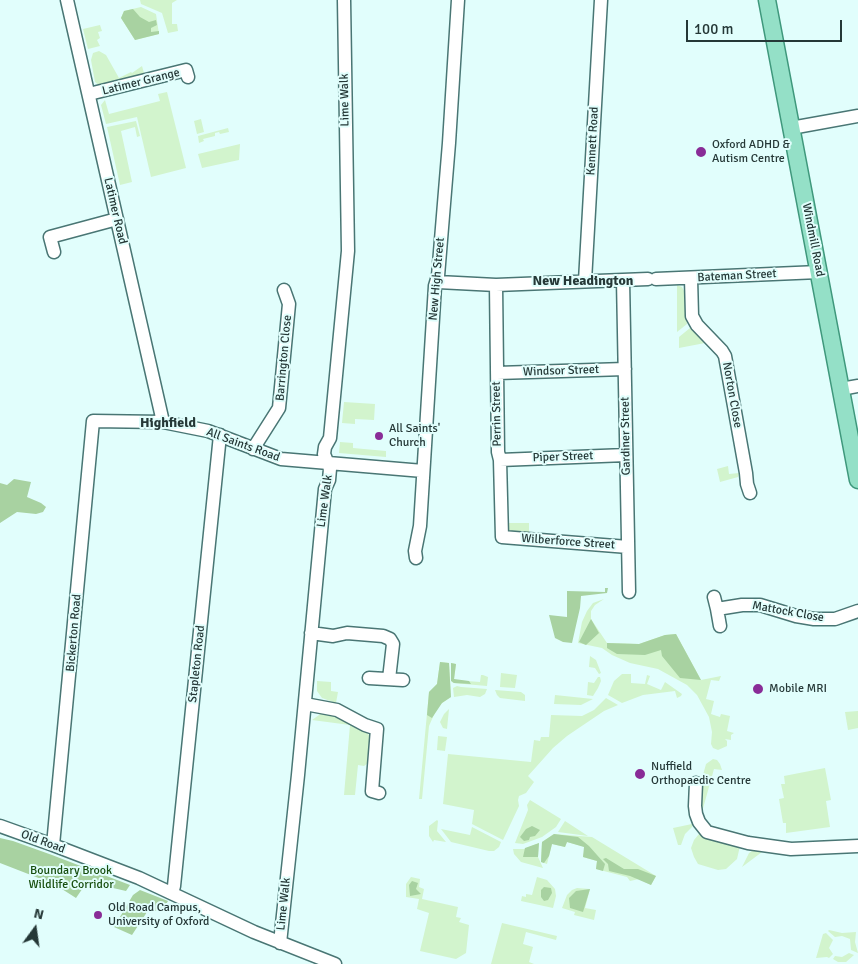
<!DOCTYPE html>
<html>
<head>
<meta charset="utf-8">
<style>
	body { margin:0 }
	#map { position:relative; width:858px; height:964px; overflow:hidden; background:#e1fefc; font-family:Signika,sans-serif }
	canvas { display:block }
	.north { position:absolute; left:10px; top:904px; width:50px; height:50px; -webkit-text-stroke:4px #e1fefc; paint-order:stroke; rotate:14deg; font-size:14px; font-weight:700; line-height:20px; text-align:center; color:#253837 }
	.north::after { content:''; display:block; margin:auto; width:18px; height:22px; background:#253837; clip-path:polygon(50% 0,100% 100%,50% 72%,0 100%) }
	.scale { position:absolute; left:686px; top:20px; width:156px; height:22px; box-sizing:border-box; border:2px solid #253837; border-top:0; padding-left:6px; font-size:15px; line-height:18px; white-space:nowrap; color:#253837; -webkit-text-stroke:4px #e1fefc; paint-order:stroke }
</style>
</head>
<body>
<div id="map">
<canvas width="858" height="964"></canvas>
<div class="north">N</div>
<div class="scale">100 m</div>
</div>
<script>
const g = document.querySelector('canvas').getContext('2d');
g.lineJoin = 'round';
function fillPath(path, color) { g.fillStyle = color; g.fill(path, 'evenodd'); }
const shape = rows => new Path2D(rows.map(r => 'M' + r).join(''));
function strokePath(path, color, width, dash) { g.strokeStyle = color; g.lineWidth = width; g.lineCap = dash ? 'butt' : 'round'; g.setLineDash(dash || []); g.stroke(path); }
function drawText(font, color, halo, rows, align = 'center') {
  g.font = font + ' Signika,sans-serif'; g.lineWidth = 4; g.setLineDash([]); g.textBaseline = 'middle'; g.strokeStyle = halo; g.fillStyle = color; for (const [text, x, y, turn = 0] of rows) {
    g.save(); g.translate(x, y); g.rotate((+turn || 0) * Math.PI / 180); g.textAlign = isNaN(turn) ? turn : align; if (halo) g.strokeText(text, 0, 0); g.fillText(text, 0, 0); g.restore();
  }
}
fillPath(shape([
	[140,0,177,0,172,3,172,24,177,24,178,31,168,33,162,13,141,4],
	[141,7,156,14,159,34,135,40,121,18,124,11],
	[100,25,102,31,98,32,100,38,97,40,100,46,88,49,83,29],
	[99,51,106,55,119,78,131,72,132,73,142,66,144,73,150,72,150,73,100,86,95,82,91,60,93,53],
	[167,92,186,168,151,177,137,117,106,124,101,105,105,100,109,114,160,101,158,94],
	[201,119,204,132,197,134,194,121],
	[136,121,140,136,137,137,135,127,121,131,132,182,120,185,107,127],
	[228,128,229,132,220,134,219,132,215,133,215,136,203,139,204,141,199,143,198,136],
	[240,144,239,160,202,168,198,154],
	[677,285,682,287,684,291,687,324,677,332],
	[690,328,705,343,679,348,679,337],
	[344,402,375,404,374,420,355,419,355,424,342,423],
	[340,442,353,443,353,448,386,451,386,457,339,453],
	[728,466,729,474,739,473,738,477,720,482,717,469],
	[506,523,529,523,529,533,506,532],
	[604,599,595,605,591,611,591,619,607,643,639,644,665,635,676,634,701,680,721,676,719,681,711,680,706,699,714,701,711,714,720,717,721,714,730,716,727,731,734,733,731,735,731,740,725,739,727,741,727,746,718,750,713,748,711,744,712,732,709,717,697,695,687,685,658,669,630,663,612,655,602,648,578,643,582,622,587,611,593,603],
	[590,656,596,660,601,673,599,674,595,668,589,667],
	[440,662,449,663,451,697,442,703,436,710,429,726,422,799,419,799,429,692,437,684],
	[451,663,456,664,454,680,480,682,481,675,483,675,488,677,487,686,453,683,451,679],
	[501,673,517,675,515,688,500,687],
	[622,674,631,674,631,683,645,684,647,675,650,676,647,684,661,690,665,682,682,694,681,696,677,698,675,691,643,695,622,703,608,695,614,681],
	[598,677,600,677,601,681,598,688,593,696,587,695,588,682,594,683],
	[317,681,331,682,331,691,338,692,336,703,322,698,317,691],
	[457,686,461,687,487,689,485,694,480,697,467,695,454,697,453,688],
	[495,690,521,692,525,695,525,701,500,698,497,695],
	[555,695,593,699,581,705,554,704],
	[606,698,618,705,604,711,567,736,553,748,528,776,534,782,526,793,519,796,518,800,519,806,503,840,472,824,474,810,443,804,448,754,531,762,534,740,540,741,541,737,549,737,551,715,582,716,594,710],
	[449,709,447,729,443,728,440,722,444,714],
	[326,710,363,729,372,738,368,763,364,766,358,765,355,795,344,795,350,725,312,720],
	[858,711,858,728,848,730,845,712],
	[438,736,447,737,445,751,437,750],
	[713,759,717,760,720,764,722,770,714,769,702,812,700,786,706,764],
	[825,768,831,800,826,801,830,827,786,833,786,823,783,823,779,799,784,798,781,784,785,784,784,776],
	[530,800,561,819,556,827,542,837,523,844,515,843,528,810,527,805],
	[437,820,438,821,437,831,446,842,434,840,433,842,429,836,429,826],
	[565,821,588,836,558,832],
	[692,824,692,827,685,834,681,845,678,845,673,828],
	[472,827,501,842,499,847,494,851,489,851,451,842,441,829,470,835],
	[554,834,592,837,656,876,651,885,639,879,630,881,627,877,596,869,597,861,583,857,585,847,567,842,565,847,552,844,547,864,541,862,541,859,542,842],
	[699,834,740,846,737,859,726,869,718,870,698,864,694,857,691,848,694,840],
	[539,843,538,857,543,868,521,862,514,854,513,849,524,849],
	[758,850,762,852,742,867,749,853,752,851],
	[411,877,420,879,419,887,424,889,422,899,458,907,456,917,461,918,459,922,469,925,466,953,456,959,420,951,429,913,417,909,419,899,406,897,406,884],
	[537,877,547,880,555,889,556,896,553,908,521,901,522,896,526,897,526,894,532,895],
	[577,888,590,889,585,908,596,910,594,920,574,915,575,912,562,908,567,895,572,890],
	[502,923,557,936,556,940,526,932,523,944,533,947,529,962,534,964,491,964],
	[829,930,842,933,856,932,855,942,858,953,851,950,850,939,842,936,835,937,828,931],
	[826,933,833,940,829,948,833,954,829,958,827,957,816,958,823,934],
	[849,953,854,955,846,962,838,962,833,959,835,956,842,957]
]), '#d2f4cd');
fillPath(shape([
	[133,9,140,17,149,22,156,20,157,25,151,28,151,32,159,31,159,34,135,40,121,18,124,11],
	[14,479,31,482,27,497,41,503,46,507,43,512,36,514,17,512,0,523,0,483,7,485],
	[605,588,608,588,607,593,581,596,580,608,572,643,563,642,555,638,549,615,567,617,567,591,605,592],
	[591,619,599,633,586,645,579,642],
	[676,634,701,680,680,678,662,656,661,650,645,655,617,654,607,648,607,643,639,644,665,635],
	[440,662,449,663,451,697,442,703,432,718,427,715,429,692,437,684],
	[451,663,456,664,454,679,469,681,471,684,454,683,451,681],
	[532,826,540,830,535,836,530,837,529,840,524,841,520,837,526,829],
	[554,834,578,837,589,846,605,864,603,871,596,869,597,861,583,857,584,847,567,842,565,847,552,844,549,856,544,863,541,862,542,842],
	[0,838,13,841,52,855,130,885,126,891,87,882,76,898,54,884,0,863],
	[539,843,538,857,523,857,525,848],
	[606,858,624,869,638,869,656,876,651,885,630,876,609,871,608,864,603,859],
	[412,881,418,883,416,889,421,894,410,896,409,885],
	[544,887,551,888,552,893,548,900,544,901,541,897,541,890],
	[590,889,583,912,570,908,569,898,576,891],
	[140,890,168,901,163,910,147,912,132,935,114,927,133,895]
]), '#a8d2a1');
const minor = shape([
	[67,0,163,422],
	[89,94,186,70,188,77],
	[791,128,858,116],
	[54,252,50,237,117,219],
	[691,278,692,316,697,325,722,351,725,356,746,473,747,484,750,493],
	[656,279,819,272],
	[623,280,629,592],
	[585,281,601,0],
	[438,282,496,285,648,279],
	[496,285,498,452,500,460,502,537,628,547],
	[497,373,625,369],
	[841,389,858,386],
	[253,449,279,408,289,304,284,290],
	[500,460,626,455],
	[416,558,415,551,420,526,435,286,438,276,449,143,458,0],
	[714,597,717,609,742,605,760,605,796,616,814,619,835,619,858,611],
	[717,609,720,626],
	[311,633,333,636,347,633,383,636,390,639,393,644,389,679],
	[369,678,403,680],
	[305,704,337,710,365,725,377,729,372,791,379,793],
	[696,783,695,806,696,814,699,822,707,832,748,843,791,849,858,846],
	[0,826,53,845,139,878,254,932,335,964],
	[53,845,93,421,163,422,208,431,281,459,423,471],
	[172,893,174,886,220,435],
	[280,943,298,775,325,489,329,480,330,469,324,454,325,447,330,438,348,251,344,0]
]);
const major = shape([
	[767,0,858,480]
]);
strokePath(minor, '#497674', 15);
strokePath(major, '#3f987c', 19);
strokePath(minor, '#fff', 12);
strokePath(major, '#94e0c7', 16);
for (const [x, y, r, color] of [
	[701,152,6,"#892c97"],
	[379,436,5,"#892c97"],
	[758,689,6,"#892c97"],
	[640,774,6,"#892c97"],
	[98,915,5,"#892c97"]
]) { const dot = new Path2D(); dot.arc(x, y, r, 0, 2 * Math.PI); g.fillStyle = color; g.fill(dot); strokePath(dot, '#e1fefc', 2); }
drawText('12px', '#253837', '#e1fefc', [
	["Latimer Grange",141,82,-14],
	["Lime Walk",345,100,-91],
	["Kennett Road",593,141,-87],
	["Latimer Road",115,211,77],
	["Windmill Road",813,240,79],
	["Bateman Street",737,276,-3],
	["New High Street",437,279,-85],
	["Barrington Close",284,358,-85],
	["Windsor Street",561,371,-2],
	["Norton Close",732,395,80],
	["Perrin Street",497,414,-91],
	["Gardiner Street",626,436,-91],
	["All Saints Road",243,445,20],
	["Piper Street",563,457,-2],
	["Lime Walk",325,501,-82],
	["Wilberforce Street",568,542,4],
	["Mattock Close",788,612,10],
	["Bickerton Road",74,633,-85],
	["Stapleton Road",197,664,-84],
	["Old Road",43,842,20],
	["Lime Walk",284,904,-84]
]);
drawText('12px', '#253837', '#e1fefc', [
	["Oxford ADHD &",712,145],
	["Autism Centre",712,159],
	["All Saints'",389,429],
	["Church",389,443],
	["Mobile MRI",769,689],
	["Nuffield",651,767],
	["Orthopaedic Centre",651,781],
	["Old Road Campus,",108,908],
	["University of Oxford",108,922]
], 'left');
drawText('12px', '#174e0e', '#e1fefc', [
	["Boundary Brook",71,871],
	["Wildlife Corridor",71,885]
]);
drawText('bold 14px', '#253837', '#e1fefc', [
	["New Headington",583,281],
	["Highfield",168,423]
]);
</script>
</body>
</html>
